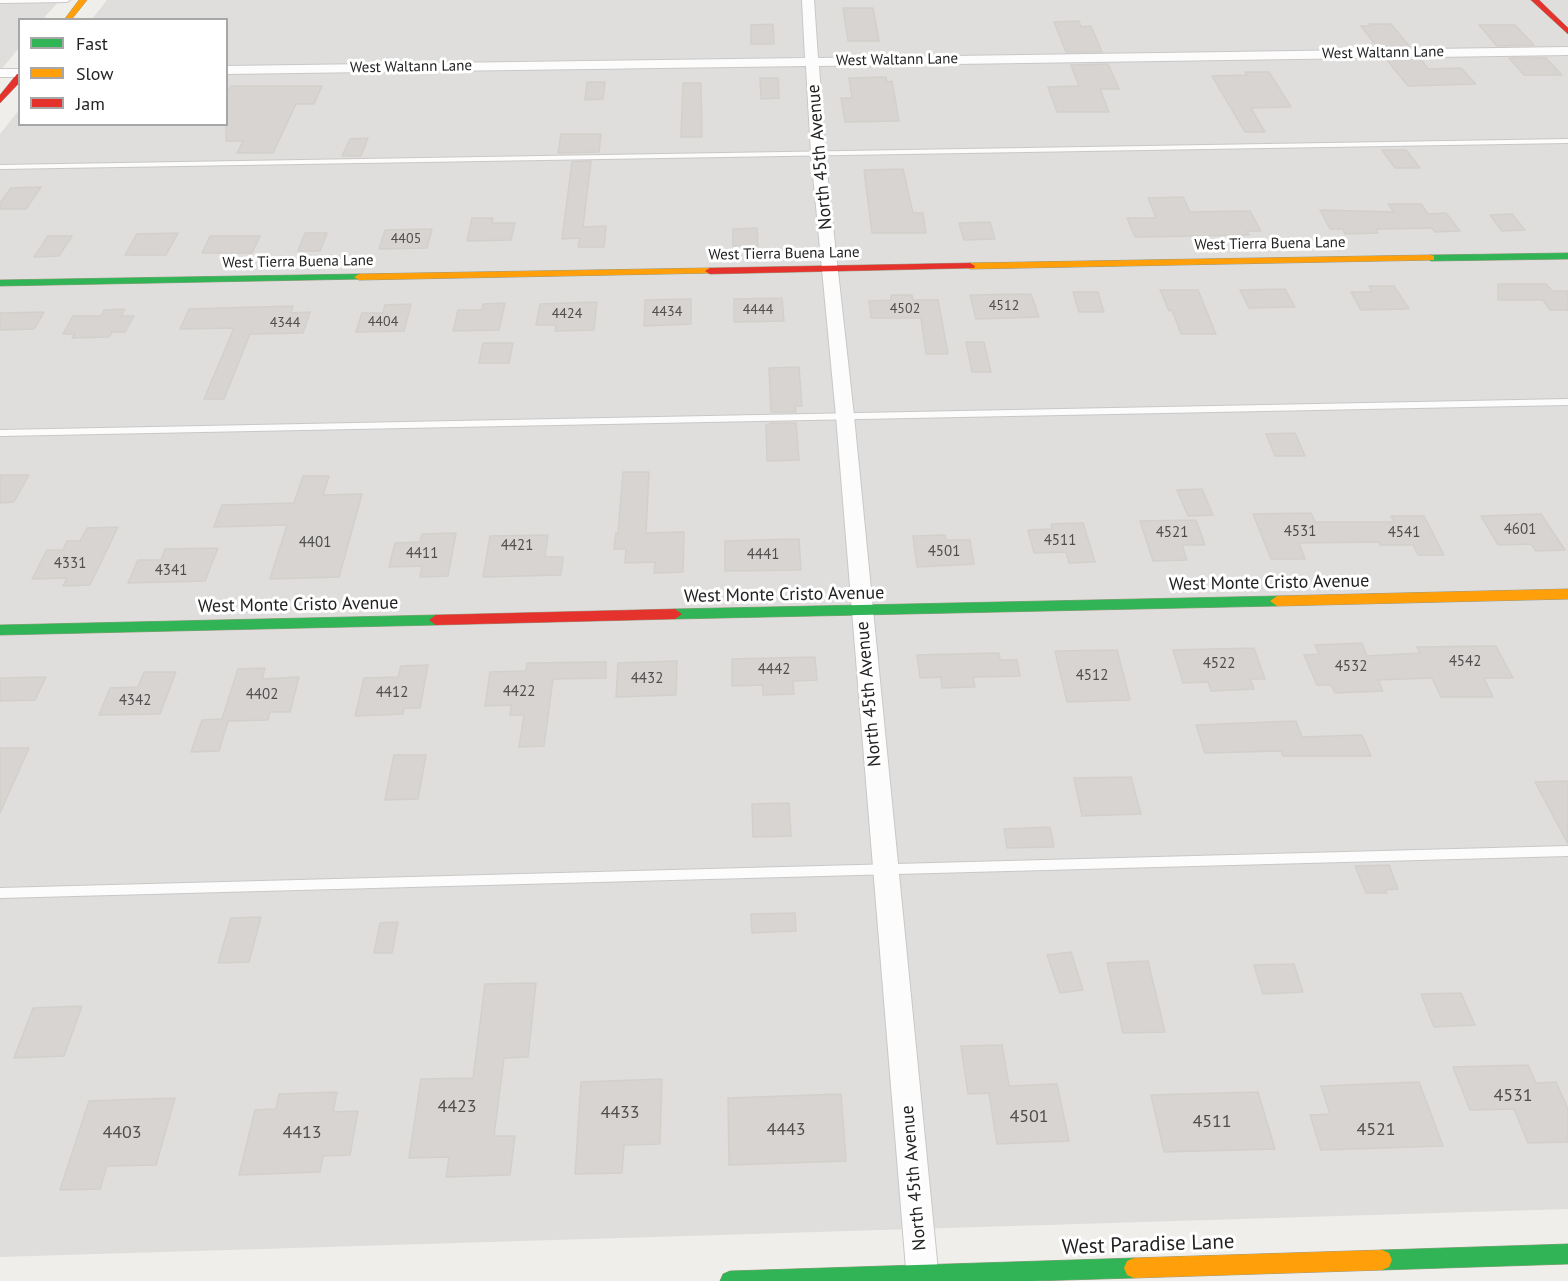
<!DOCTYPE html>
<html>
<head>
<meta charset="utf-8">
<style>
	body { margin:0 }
	#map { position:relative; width:1568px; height:1281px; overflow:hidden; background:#f0eeeb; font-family:"PT Sans",sans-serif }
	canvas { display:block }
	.legend { position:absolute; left:18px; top:18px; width:210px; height:108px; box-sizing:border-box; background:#fff; border:2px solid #a7a7a7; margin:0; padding:8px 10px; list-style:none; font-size:18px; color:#222 }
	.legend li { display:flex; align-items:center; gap:12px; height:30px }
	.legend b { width:30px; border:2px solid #a7a7a7 }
</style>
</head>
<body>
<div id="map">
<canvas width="1568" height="1281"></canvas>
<ul class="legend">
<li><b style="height:8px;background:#30b455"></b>Fast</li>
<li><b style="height:8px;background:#ff9f0a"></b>Slow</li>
<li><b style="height:8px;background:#e5322d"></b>Jam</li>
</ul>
</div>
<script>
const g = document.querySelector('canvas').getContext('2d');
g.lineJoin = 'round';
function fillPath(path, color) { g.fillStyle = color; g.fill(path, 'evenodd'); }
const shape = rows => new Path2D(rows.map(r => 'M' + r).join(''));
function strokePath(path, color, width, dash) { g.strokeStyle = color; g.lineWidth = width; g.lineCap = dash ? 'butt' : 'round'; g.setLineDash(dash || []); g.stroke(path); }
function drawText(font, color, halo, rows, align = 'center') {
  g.font = font + ' "PT Sans",sans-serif'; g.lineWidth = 6; g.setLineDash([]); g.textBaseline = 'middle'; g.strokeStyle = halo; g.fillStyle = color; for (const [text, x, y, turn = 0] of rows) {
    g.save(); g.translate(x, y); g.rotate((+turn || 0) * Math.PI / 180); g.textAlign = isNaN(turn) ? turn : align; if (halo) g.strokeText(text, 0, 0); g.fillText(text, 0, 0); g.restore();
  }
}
fillPath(shape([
	[0,0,60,0,43,19,20,20,19,48,0,71],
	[107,0,1568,0,1568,1209,0,1257,0,134,19,110,20,124,226,124,226,20,92,19]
]), '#dfdedc');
const building = shape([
	[843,8,873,8,879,41,848,41,843,8],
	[1079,21,1081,27,1091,26,1102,52,1066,52,1054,22,1079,21],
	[773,24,774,44,751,44,751,25,773,24],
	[1369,24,1391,24,1410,47,1378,48,1361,26,1370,26,1369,24],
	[1479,25,1515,25,1534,45,1497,46,1479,25],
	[1509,58,1546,58,1562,75,1524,75,1509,58],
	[1421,59,1428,69,1461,68,1476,84,1408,86,1387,60,1421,59],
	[1108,64,1119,89,1100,89,1109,112,1057,112,1048,87,1079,86,1071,65,1108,64],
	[1245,72,1269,72,1291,107,1251,108,1265,132,1245,132,1212,76,1247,75,1245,72],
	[886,77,887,82,892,81,899,121,845,122,841,98,852,98,849,78,886,77],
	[760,78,778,78,779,98,761,99,760,78],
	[587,82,605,82,603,99,585,100,587,82],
	[683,83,701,83,702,137,681,137,683,83],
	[231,86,322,86,314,104,296,104,273,153,237,153,243,141,226,141,226,94,231,86],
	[561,134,601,134,599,152,558,153,561,134],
	[368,138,361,156,342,156,350,139,368,138],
	[1382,150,1406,150,1420,168,1395,168,1382,150],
	[591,161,583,227,606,226,604,247,578,247,580,238,562,239,572,162,591,161],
	[903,169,913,213,923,213,926,233,872,233,864,170,903,169],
	[41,187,26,209,0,209,0,203,11,188,41,187],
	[1183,197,1190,212,1250,211,1261,231,1247,231,1249,235,1135,237,1127,218,1156,218,1148,198,1183,197],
	[1388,204,1421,204,1428,214,1446,213,1460,231,1435,232,1432,228,1376,229,1378,233,1345,234,1343,229,1330,229,1320,210,1394,212,1388,204],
	[1512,214,1525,230,1502,231,1490,215,1512,214],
	[472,218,493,218,492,223,515,223,511,240,467,241,472,218],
	[990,222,995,239,964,240,959,223,990,222],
	[757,228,758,246,733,246,733,229,757,228],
	[432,229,427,248,379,249,385,230,432,229],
	[178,233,166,255,125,255,137,234,178,233],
	[305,233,327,233,320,251,298,251,305,233],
	[48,236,72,236,59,256,34,257,48,236],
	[210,236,260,236,252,253,202,253,210,236],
	[1498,284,1546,284,1552,291,1568,291,1568,310,1550,310,1543,300,1498,300,1498,284],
	[1369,286,1394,286,1409,309,1361,310,1351,292,1372,292,1369,286],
	[1285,289,1295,307,1249,308,1240,290,1285,289],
	[1160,290,1198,290,1216,334,1181,334,1172,310,1169,311,1160,290],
	[1073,292,1098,292,1104,312,1079,312,1073,292],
	[1031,294,1039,317,976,319,970,295,1031,294],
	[891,295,912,295,913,300,938,300,948,354,926,354,921,318,871,318,869,301,891,300,891,295],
	[782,298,784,321,734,322,734,299,782,298],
	[691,299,691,324,644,326,645,300,691,299],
	[597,302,594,330,555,331,556,325,536,325,540,304,597,302],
	[505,303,499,330,453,331,458,310,482,310,483,304,505,303],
	[411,304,404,331,356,332,362,313,383,313,385,305,411,304],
	[293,306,291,313,310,312,303,333,250,334,224,399,204,399,234,328,180,329,189,309,293,306],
	[125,309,121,316,134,316,125,332,112,332,109,337,72,338,75,334,63,334,73,316,101,316,104,310,125,309],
	[44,312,34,329,0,330,0,313,44,312],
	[966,342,984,342,991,372,972,372,966,342],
	[483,343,513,343,509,363,479,363,483,343],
	[799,367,802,406,795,406,796,412,771,412,769,368,799,367],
	[772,423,796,423,799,460,767,461,766,425,772,423],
	[1295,433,1305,456,1275,456,1266,434,1295,433],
	[623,472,649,472,646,533,684,532,683,572,654,573,655,562,625,563,626,549,614,549,616,533,618,533,623,472],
	[0,475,29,475,14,502,0,503,0,475],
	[303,476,329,476,323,495,362,494,339,577,270,579,287,525,214,527,222,505,294,503,303,476],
	[1202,489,1213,515,1188,516,1177,490,1202,489],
	[1311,513,1315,522,1394,522,1391,516,1424,516,1444,555,1418,555,1413,545,1380,545,1379,542,1299,543,1305,559,1271,559,1253,514,1311,513],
	[1541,514,1565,550,1536,551,1531,544,1498,545,1481,516,1541,514],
	[1196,520,1205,545,1182,545,1187,560,1153,561,1140,521,1196,520],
	[1083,523,1095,562,1069,563,1066,552,1034,553,1028,530,1052,529,1051,524,1083,523],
	[118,527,90,585,63,586,67,578,32,579,47,550,63,550,67,541,80,541,87,528,118,527],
	[456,533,448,576,420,577,422,566,389,567,395,543,420,542,422,534,456,533],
	[548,535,545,557,563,557,561,575,483,577,490,536,548,535],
	[945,535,946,540,970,540,974,564,917,567,913,536,945,535],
	[799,539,801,570,725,571,725,541,799,539],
	[218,548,205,581,128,583,138,560,161,560,165,549,218,548],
	[1362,643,1367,656,1420,653,1417,647,1496,646,1513,678,1484,678,1493,697,1441,697,1432,678,1378,680,1383,691,1335,693,1331,685,1317,685,1304,655,1319,654,1315,645,1362,643],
	[1254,648,1265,679,1250,679,1254,689,1211,691,1208,682,1183,683,1173,650,1254,648],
	[1117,650,1130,700,1067,702,1055,651,1117,650],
	[999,653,1000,660,1017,660,1020,676,973,677,975,687,942,688,941,677,920,678,917,655,999,653],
	[815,657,817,680,793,681,794,694,763,695,763,685,732,686,732,659,815,657],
	[677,661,676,695,616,697,618,663,677,661],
	[606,662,606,678,553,679,544,746,519,747,524,715,510,715,511,705,485,706,490,672,526,671,527,663,606,662],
	[428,665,420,708,404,708,403,714,355,716,364,678,398,677,401,666,428,665],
	[265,668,262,679,299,677,290,712,270,712,268,720,228,721,219,751,191,752,202,720,222,719,238,669,265,668],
	[144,672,176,672,160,714,99,715,110,688,138,687,144,672],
	[46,677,35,700,0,701,0,678,46,677],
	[1296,721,1302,737,1362,735,1371,756,1283,756,1281,751,1205,753,1196,725,1296,721],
	[0,748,29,748,0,813,0,748],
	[394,755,426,755,418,799,385,800,394,755],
	[1131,777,1141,814,1082,816,1074,778,1131,777],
	[1568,781,1568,844,1535,782,1568,781],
	[789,803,791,836,753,837,752,804,789,803],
	[1050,827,1054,847,1007,848,1004,829,1050,827],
	[1389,865,1398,889,1385,890,1387,893,1366,893,1355,866,1389,865],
	[795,913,796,931,752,933,751,914,795,913],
	[261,917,249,962,218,963,231,918,261,917],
	[398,922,392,953,374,953,380,923,398,922],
	[1071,952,1083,990,1060,993,1047,955,1071,952],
	[1148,961,1165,1032,1123,1033,1107,963,1148,961],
	[1294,964,1303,992,1263,994,1254,965,1294,964],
	[536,983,528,1057,504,1058,494,1136,515,1136,510,1175,446,1177,449,1157,409,1158,421,1079,473,1078,485,984,536,983],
	[1461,993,1475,1025,1434,1027,1421,994,1461,993],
	[82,1006,64,1056,14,1058,33,1008,82,1006],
	[1002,1045,1009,1086,1057,1084,1069,1141,997,1144,989,1093,968,1094,961,1046,1002,1045],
	[1528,1065,1536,1083,1556,1082,1568,1109,1568,1142,1528,1143,1514,1109,1470,1110,1453,1067,1528,1065],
	[662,1079,660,1144,624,1145,622,1173,575,1174,581,1082,662,1079],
	[1419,1082,1443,1146,1321,1150,1310,1115,1330,1114,1321,1086,1419,1082],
	[337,1092,333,1112,358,1111,350,1155,323,1156,320,1172,239,1175,255,1110,276,1109,279,1094,337,1092],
	[1258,1092,1275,1149,1164,1152,1151,1095,1258,1092],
	[841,1094,846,1161,729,1165,728,1098,841,1094],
	[175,1098,156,1165,107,1166,100,1189,60,1190,89,1101,175,1098]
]);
fillPath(building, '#d7d4d2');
strokePath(building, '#d3d0cc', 1.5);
const lane = shape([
	[0,0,70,0,67,2,0,3,0,0],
	[1568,139,1568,143,0,169,0,165,1568,139],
	[1568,399,1568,405,0,436,0,430,1568,399],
	[1568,846,1568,856,0,898,0,888,1568,846]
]);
const street = shape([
	[802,0,814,0,818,58,1568,47,1568,55,819,66,825,154,854,416,939,1281,907,1281,836,416,811,154,806,66,226,74,226,66,805,58,802,0],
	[0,69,20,69,20,77,0,77,0,69]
]);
const fast = shape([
	[1568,253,1568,259,1431,261,1426,258,1431,255,1568,253],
	[359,274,364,277,363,279,0,286,0,280,359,274],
	[1277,596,1284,601,1277,606,675,619,668,614,675,609,1277,596],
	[436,615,443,620,436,625,0,635,0,625,436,615],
	[1568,1244,1568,1264,1382,1270,1375,1267,1372,1260,1375,1253,1382,1250,1568,1244],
	[1134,1258,1141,1261,1144,1268,1141,1275,1134,1278,1032,1281,720,1281,723,1274,730,1271,1134,1258]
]);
const slow = shape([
	[79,0,87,0,71,20,64,20,79,0],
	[1431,255,1434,256,1434,260,970,269,965,266,970,263,1431,255],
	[710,268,715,271,714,273,359,280,354,277,359,274,710,268],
	[1568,589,1568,599,1277,606,1270,601,1277,596,1568,589],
	[1382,1250,1389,1253,1392,1260,1389,1267,1382,1270,1134,1278,1127,1275,1124,1268,1127,1261,1134,1258,1382,1250]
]);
const jam = shape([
	[1531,0,1539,0,1568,28,1568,34,1531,0],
	[17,74,20,74,20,82,0,103,0,95,17,74],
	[970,263,975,266,974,268,710,274,705,271,710,268,970,263],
	[675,609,682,614,675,619,436,625,429,620,436,615,675,609]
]);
strokePath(lane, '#c9c8c7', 2);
strokePath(street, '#c9c8c7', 2);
strokePath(fast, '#999a82', 1);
strokePath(slow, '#999a82', 1);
strokePath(jam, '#999a82', 1);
fillPath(lane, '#fdfcfc');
fillPath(street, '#fdfcfc');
fillPath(fast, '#30b455');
fillPath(slow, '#ff9f0a');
fillPath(jam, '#e5322d');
drawText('14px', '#4f4e4e', null, [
	["4405",406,239],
	["4512",1004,306],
	["4502",905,309],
	["4444",758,310],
	["4434",667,312],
	["4424",567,314],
	["4404",383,322],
	["4344",285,323]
]);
drawText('15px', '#222', '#fff', [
	["West Waltann Lane",1383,53,-1],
	["West Waltann Lane",897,60,-1],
	["West Waltann Lane",411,67,-1],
	["West Tierra Buena Lane",1270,244,-1],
	["West Tierra Buena Lane",784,254,-1],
	["West Tierra Buena Lane",298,262,-1]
]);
drawText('15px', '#4f4e4e', null, [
	["4601",1520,530],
	["4531",1300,532],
	["4521",1172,533],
	["4541",1404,533],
	["4511",1060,541],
	["4401",315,543],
	["4421",517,546],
	["4501",944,552],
	["4411",422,554],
	["4441",763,555],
	["4331",70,564],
	["4341",171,571],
	["4542",1465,662],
	["4522",1219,664],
	["4532",1351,667],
	["4442",774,670],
	["4512",1092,676],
	["4432",647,679],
	["4422",519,692],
	["4412",392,693],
	["4402",262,695],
	["4342",135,701]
]);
drawText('18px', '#222', '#fff', [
	["North 45th Avenue",820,157,-95],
	["West Monte Cristo Avenue",1269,583,-1],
	["West Monte Cristo Avenue",784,595,-1],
	["West Monte Cristo Avenue",298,605,-1],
	["North 45th Avenue",869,694,-95],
	["North 45th Avenue",914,1178,-95]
]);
drawText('18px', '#4f4e4e', null, [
	["4531",1513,1096],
	["4423",457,1107],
	["4433",620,1113],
	["4501",1029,1117],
	["4511",1212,1122],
	["4443",786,1130],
	["4521",1376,1130],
	["4403",122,1133],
	["4413",302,1133]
]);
drawText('21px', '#222', '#fff', [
	["West Paradise Lane",1148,1245,-2]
]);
</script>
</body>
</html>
